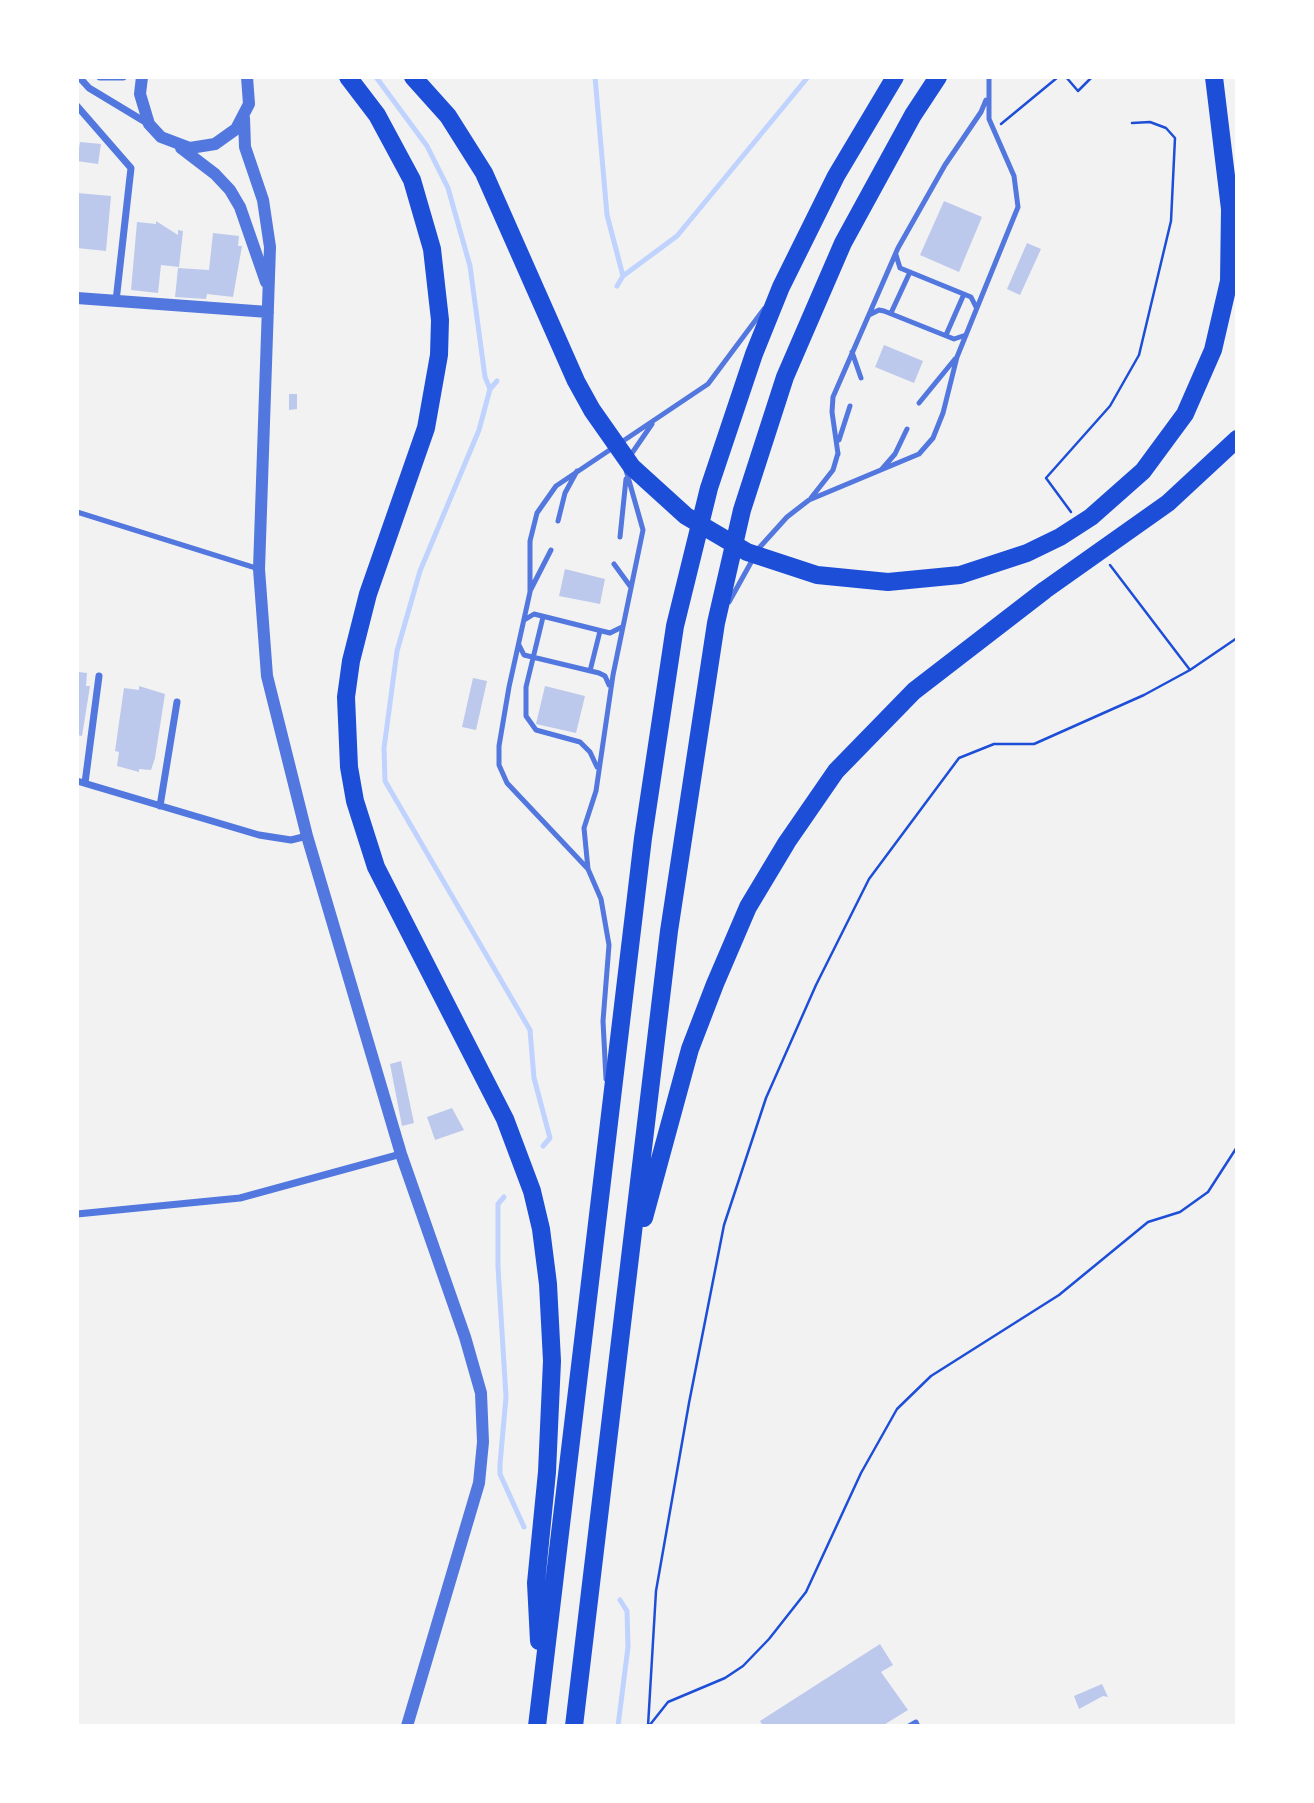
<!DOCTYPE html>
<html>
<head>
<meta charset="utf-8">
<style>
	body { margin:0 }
	#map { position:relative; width:1314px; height:1803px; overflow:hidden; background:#f2f2f2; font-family:Roboto,sans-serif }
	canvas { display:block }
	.frame { position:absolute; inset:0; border:79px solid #fff; pointer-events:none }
</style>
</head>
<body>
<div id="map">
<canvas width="1314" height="1803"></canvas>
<div class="frame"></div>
</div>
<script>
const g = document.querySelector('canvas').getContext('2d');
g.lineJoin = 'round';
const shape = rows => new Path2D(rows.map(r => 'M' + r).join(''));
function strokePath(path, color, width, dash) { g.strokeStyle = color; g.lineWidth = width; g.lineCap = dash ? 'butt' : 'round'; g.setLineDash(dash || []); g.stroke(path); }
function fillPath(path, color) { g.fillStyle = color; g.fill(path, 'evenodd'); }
strokePath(shape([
	[376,77,427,146,448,188,470,266,485,377,490,389],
	[595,77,607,215,623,276,617,286],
	[623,276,677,236,808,77],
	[497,381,490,389,479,430,420,571,397,651,384,748,385,781,530,1030,534,1078,550,1138,543,1146],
	[504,1197,498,1204,498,1267,506,1397,500,1464,500,1474,524,1527],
	[618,1726,628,1647,627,1611,620,1600]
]), '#bfd3fe', 5);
fillPath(shape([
	[80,142,101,144,98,164,77,161],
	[77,193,111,196,106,251,77,248],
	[944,201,982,217,959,272,920,255],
	[156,221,178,235,178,230,183,231,179,267,161,265,158,293,131,290,137,222,156,224],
	[213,233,239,236,238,246,242,246,233,297,207,294,206,299,175,297,178,268,209,270],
	[1027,243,1041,249,1020,295,1007,289],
	[884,345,923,361,914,383,875,367],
	[289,394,297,394,297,409,289,410],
	[565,569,605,579,600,604,559,596],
	[77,667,79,672,87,673,86,686,90,686,82,736,77,735],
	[473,678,487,681,476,730,462,727],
	[139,686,165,694,155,758,151,770,139,769,139,772,117,766,119,752,115,751,124,688,139,690],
	[545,686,585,696,576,733,536,724],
	[401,1061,414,1123,402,1126,390,1064],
	[452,1108,464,1130,435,1140,427,1117],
	[880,1644,893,1665,881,1672,908,1710,882,1726,763,1726,760,1721],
	[1102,1684,1108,1697,1103,1696,1079,1709,1074,1696]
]), '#bdc9ec');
strokePath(shape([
	[1066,77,1078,91,1092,77],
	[1001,124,1058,77],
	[1071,512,1046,478,1110,406,1139,355,1171,221,1175,138,1166,128,1150,122,1132,123],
	[1110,565,1190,670],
	[648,1726,656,1591,689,1403,724,1225,766,1098,816,985,869,879,959,758,994,744,1034,744,1144,695,1190,670,1237,638],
	[649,1726,668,1702,725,1678,743,1666,769,1639,806,1592,861,1473,897,1409,931,1376,1059,1295,1148,1222,1180,1212,1208,1192,1237,1147]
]), '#1d4ed8', 2.5);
strokePath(shape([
	[896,255,900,268,971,297,976,307],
	[891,313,910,272],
	[869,315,879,310,884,311,954,339,966,335],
	[946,335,964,294],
	[852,352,861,378],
	[919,403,955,359],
	[839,440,850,406],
	[838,454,832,412,833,397,898,248,945,165,981,112,986,100],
	[630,456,652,424],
	[882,469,895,454,907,429],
	[811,498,833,470,838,453],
	[77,512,259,569],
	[558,521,565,493,577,471],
	[620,537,626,479],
	[614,564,630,586],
	[530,591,551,550],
	[729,602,759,548,787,517,809,500,919,454,933,438,943,413,957,357,1018,207,1014,176,989,119,989,77],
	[543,617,526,687,526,716,536,730,580,742,590,752,597,767],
	[526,619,534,614,610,633,622,627],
	[519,645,524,655,599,673,605,676,609,685],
	[590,671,600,631],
	[588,869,584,828,596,791,613,675,643,530,626,470],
	[606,1079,603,1021,609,945,601,899,588,869,507,783,499,765,499,746,509,687,530,592,530,541,537,513,556,486,708,384,764,309],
	[909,1726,916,1722,918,1726]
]), '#5277de', 5);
strokePath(shape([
	[79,77,89,88,147,123],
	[100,77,123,77],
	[77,106,131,168,116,301],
	[77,781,259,835,291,840,307,836],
	[85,783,99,676],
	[160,806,177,702],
	[77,1214,240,1198,401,1154]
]), '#5277de', 7);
strokePath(shape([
	[142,77,140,94,149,124,161,137,190,148,215,144,236,129,249,104,247,77],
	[244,118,245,147,263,200,270,247,259,569,267,676,307,836,401,1154,465,1337,481,1393,483,1442,479,1483,407,1726],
	[181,148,215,174,230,190,240,207,266,282],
	[77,298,268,312]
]), '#5277de', 12);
strokePath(shape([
	[348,77,377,115,412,180,432,249,440,320,439,355,426,428,368,594,351,661,346,697,349,767,355,801,376,867,505,1119,532,1191,541,1229,548,1284,552,1361,547,1472,536,1583,539,1641],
	[413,77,448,116,484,173,576,381,592,410,632,467,686,516,747,552,817,575,888,582,960,575,1027,553,1060,537,1091,517,1143,471,1185,414,1213,350,1229,281,1230,209,1214,77],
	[644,1218,690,1049,715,984,748,907,787,842,836,771,914,691,1045,590,1168,503,1237,439],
	[537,1726,643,838,675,626,709,488,754,354,781,287,836,176,895,77],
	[574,1726,669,931,716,623,742,510,785,377,843,243,913,115,938,77]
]), '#1d4ed8', 18);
</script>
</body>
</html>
